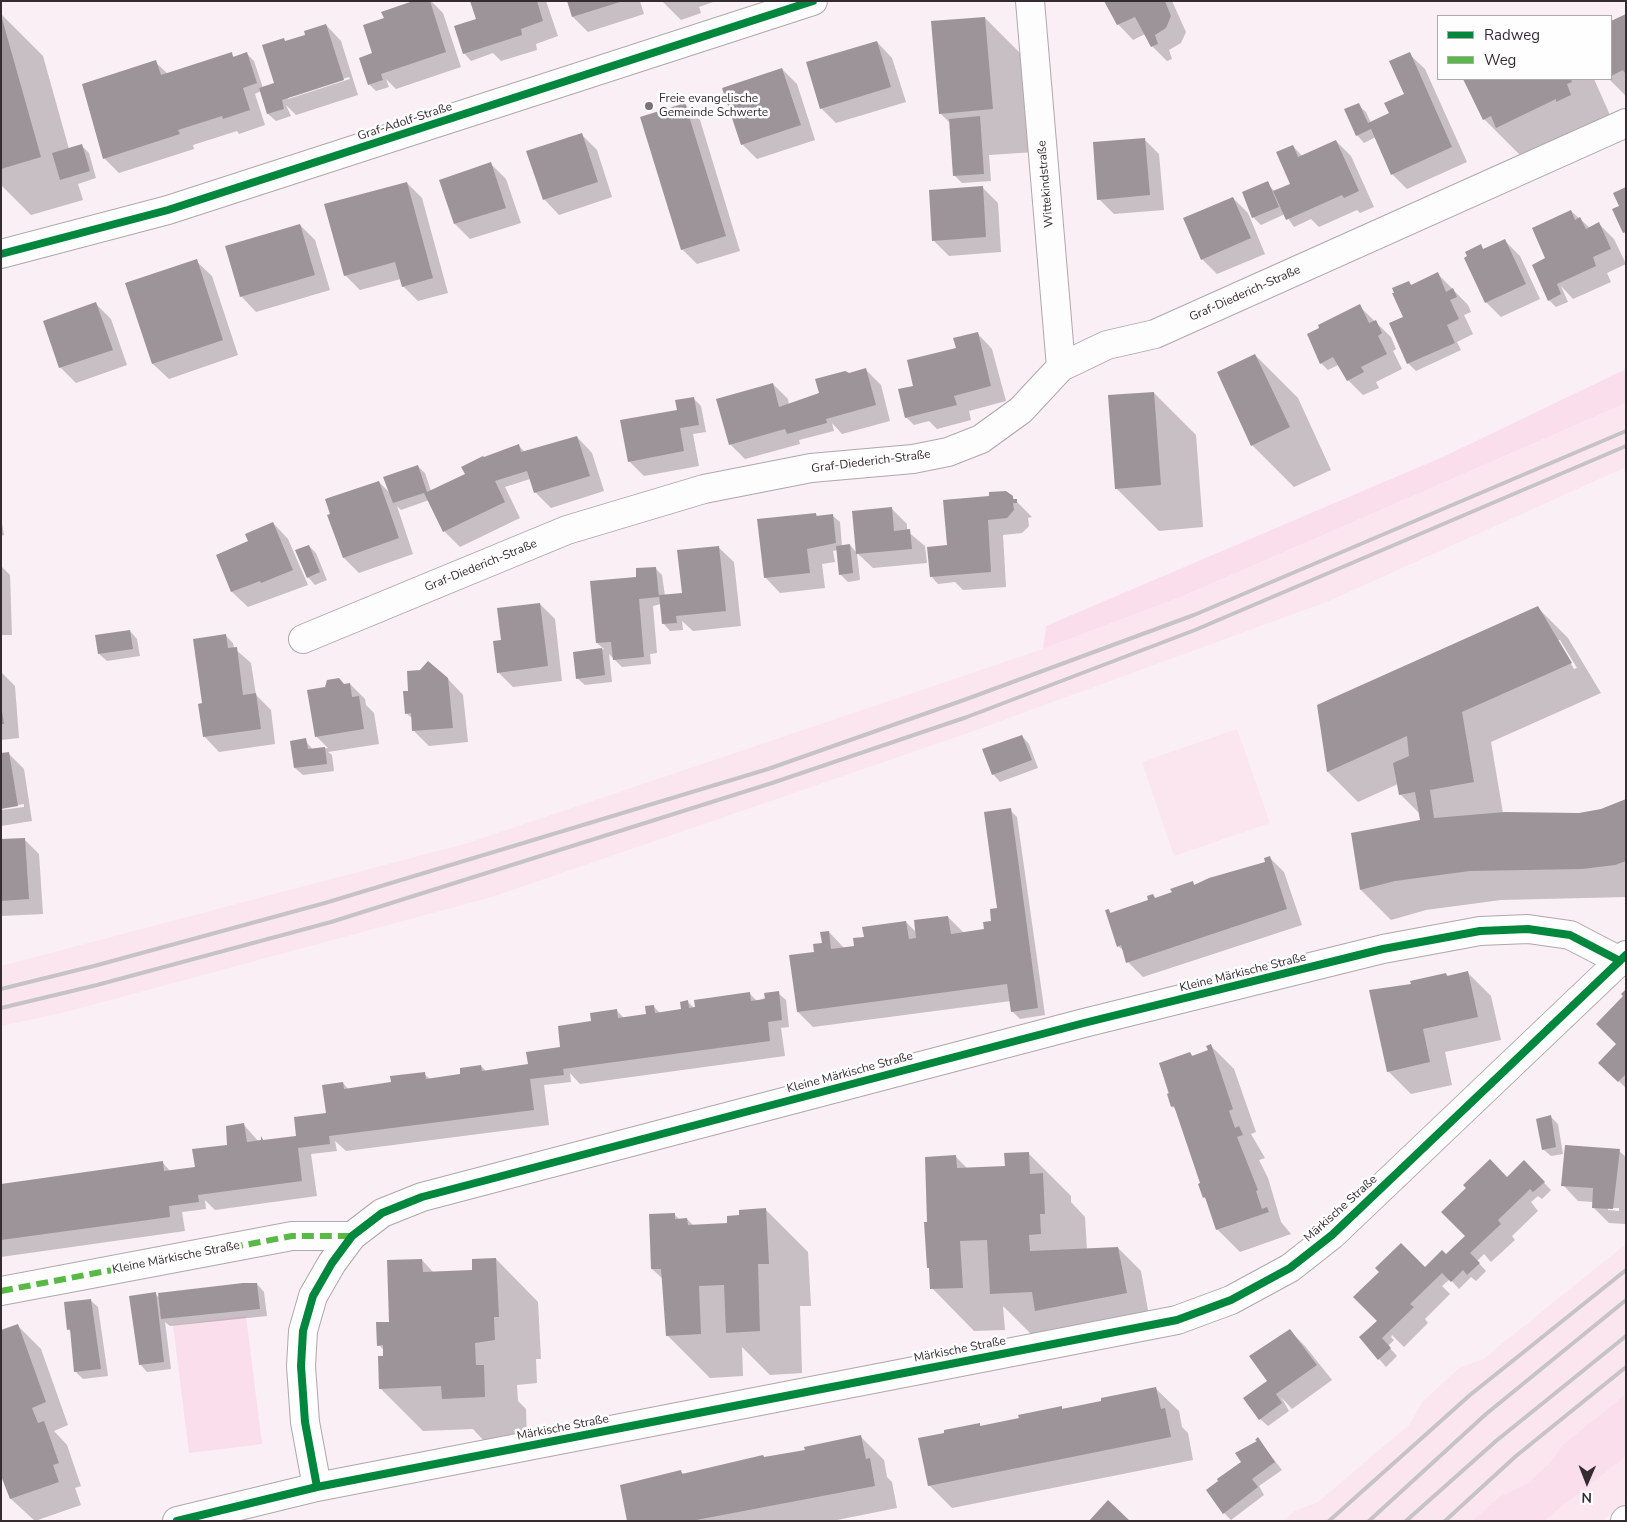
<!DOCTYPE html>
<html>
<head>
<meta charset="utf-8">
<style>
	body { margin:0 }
	#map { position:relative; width:1627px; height:1522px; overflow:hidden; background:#f9eff4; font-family:"Nunito Sans",sans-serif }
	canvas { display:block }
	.frame { position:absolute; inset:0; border:2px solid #352c31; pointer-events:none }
	.legend { position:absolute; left:1437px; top:15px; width:175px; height:65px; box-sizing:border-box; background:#fefefe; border:1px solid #aeaaac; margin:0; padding:6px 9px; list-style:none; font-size:15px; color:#352c31 }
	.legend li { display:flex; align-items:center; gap:10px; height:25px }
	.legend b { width:25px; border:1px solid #aeaaac }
	.north { position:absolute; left:1562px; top:1457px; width:50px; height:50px; -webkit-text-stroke:4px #fefefe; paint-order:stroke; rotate:181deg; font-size:14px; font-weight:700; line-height:20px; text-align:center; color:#352c31 }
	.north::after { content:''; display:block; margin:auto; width:18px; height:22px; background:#352c31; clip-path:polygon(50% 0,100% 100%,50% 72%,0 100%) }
</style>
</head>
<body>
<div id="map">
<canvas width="1627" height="1522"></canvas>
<div class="frame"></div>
<ul class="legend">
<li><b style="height:6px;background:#00873e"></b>Radweg</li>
<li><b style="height:6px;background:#58b947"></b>Weg</li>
</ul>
<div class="north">N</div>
</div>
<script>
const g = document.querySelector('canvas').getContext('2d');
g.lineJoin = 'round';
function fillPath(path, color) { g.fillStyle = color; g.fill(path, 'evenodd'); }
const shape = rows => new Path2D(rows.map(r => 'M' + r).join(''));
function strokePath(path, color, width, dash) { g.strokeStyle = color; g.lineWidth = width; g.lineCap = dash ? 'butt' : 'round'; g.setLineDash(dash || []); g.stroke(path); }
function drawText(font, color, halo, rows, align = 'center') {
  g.font = font + ' "Nunito Sans",sans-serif'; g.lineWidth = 5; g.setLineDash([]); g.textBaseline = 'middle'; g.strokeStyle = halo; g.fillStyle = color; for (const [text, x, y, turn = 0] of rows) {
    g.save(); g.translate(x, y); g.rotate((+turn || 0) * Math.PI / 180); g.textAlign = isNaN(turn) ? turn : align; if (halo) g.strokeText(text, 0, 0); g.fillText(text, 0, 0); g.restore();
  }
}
fillPath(shape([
	[1626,403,1626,467,1329,601,968,733,492,897,66,1012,1,1026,1,966,468,843,1043,649,1183,596],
	[1237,729,1270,823,1174,856,1142,762],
	[1626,1244,1626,1502,1603,1521,1284,1521,1294,1511,1318,1502,1410,1424,1422,1402,1459,1368,1483,1359]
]), '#fbe6f0');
fillPath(shape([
	[1626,369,1626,403,1183,596,1043,649,1046,626,1445,456],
	[246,1316,262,1444,189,1453,173,1325],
	[1626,1394,1626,1456,1543,1521,1472,1521,1499,1497,1528,1483,1549,1464,1564,1444]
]), '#fadeec');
fillPath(shape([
	[417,1,431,1,443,13,461,67,396,89,386,79,389,87,376,91,369,84,385,19],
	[471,1,546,1,558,36,536,44,537,50,501,61,493,53,471,61,464,53,479,24],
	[568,1,640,1,644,14,588,32,573,17],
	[662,1,716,1,699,7,701,13,681,20],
	[1106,1,1172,1,1186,32,1181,43,1169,50,1172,59,1167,61,1152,46,1145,34,1133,40,1118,24],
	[1,14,43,56,69,149,81,145,89,153,96,178,78,184,83,200,31,215,1,185],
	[1626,15,1626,96,1609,79,1611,79,1611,22],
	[985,18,1028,61,1035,152,989,155,991,181,962,183,954,175,950,123,940,113],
	[326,25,341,41,358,95,296,115,286,105,291,116,276,121,268,114,261,91,255,94,265,125,239,134,237,131,193,145,194,149,119,173,104,158,155,62,168,74,231,54,235,58,247,54,254,61,263,88,277,87,283,39,286,42,307,36],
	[349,77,350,79,288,99,288,96],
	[877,42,892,58,906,102,836,123,821,108],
	[1409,54,1425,69,1467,162,1407,189,1392,174,1376,137,1364,143,1357,135,1358,105,1366,112,1371,123,1391,114,1405,95],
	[782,69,797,84,815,140,757,159,742,144],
	[1465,79,1594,79,1614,124,1527,162,1484,119],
	[685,104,700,120,740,251,697,264,682,249],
	[581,134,597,150,612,197,559,215,544,199],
	[1144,139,1159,154,1164,210,1114,214,1099,199],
	[1336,141,1351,156,1374,207,1360,213,1357,210,1319,227,1311,219,1294,227,1285,214,1261,225,1254,218,1243,193,1267,183,1275,192,1294,189,1293,146,1302,156],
	[491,164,506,179,521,223,470,239,455,224],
	[407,183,422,198,448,293,418,301,403,286,401,279,360,290,345,275],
	[983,188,998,203,1001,252,949,256,933,240],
	[1233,198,1248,213,1265,254,1217,274,1202,259],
	[1571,211,1590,228,1599,224,1614,239,1626,264,1607,273,1611,282,1573,299,1561,286,1568,302,1556,307,1549,300],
	[300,225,315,240,330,290,256,312,241,296],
	[1504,240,1520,256,1540,299,1501,317,1486,302,1481,246,1484,250],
	[196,261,212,276,238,355,169,379,153,364],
	[1438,274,1468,305,1471,312,1464,315,1473,334,1457,342,1461,350,1416,371,1408,363,1391,324,1404,318,1408,282,1412,286],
	[96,304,111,319,127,365,76,383,60,367],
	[1359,306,1391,337,1396,349,1393,351,1402,369,1376,382,1379,388,1363,395,1348,380,1340,364,1328,370,1321,363],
	[977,333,992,349,1006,401,969,411,971,420,937,429,929,421,914,425,906,417,915,387],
	[1255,355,1298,398,1331,470,1294,487,1252,445],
	[866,370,881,385,890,421,842,434,832,423,834,431,799,440,800,444,745,459,730,444,773,384,788,399,789,405,818,395,849,374],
	[1154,393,1196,435,1203,527,1159,531,1116,488],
	[693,398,701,406,706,432,693,434,699,466,644,476,629,461],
	[577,437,592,453,604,491,551,508,535,492,530,479,505,487,520,518,460,547,444,531,429,500,401,510,397,506,413,554,359,573,344,558,379,482,391,494,417,466,425,473,431,491,467,475,484,459,519,446,525,452],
	[1012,497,1032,517,1028,518,1029,526,1022,533,1003,535,1006,587,963,590,955,582,938,584,931,576,949,546],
	[891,508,907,524,907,531,925,546,927,563,873,568,857,553],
	[816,514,818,517,832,515,840,522,842,546,850,545,857,553,860,580,848,582,840,574,838,550,833,551,835,562,822,564,825,588,780,593,765,577],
	[1,517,4,535,1,536],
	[273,523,288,539,308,585,248,607,232,592,217,555,249,541],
	[309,546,316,553,327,580,315,585,308,577],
	[718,547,734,562,741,626,693,631,682,621,683,630,670,631,663,623,661,604,653,606,657,653,650,654,651,664,622,667,609,654,612,682,585,685,577,678,574,653,604,649,597,643,638,578,655,568,662,575,665,596,683,594],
	[1,566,10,575,12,635,1,635],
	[540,604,555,619,562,681,513,687,498,672,503,641],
	[1538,608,1568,638,1601,693,1491,742,1503,813,1579,814,1601,810,1626,800,1626,897,1501,900,1426,910,1391,920,1361,890,1421,821,1420,814,1400,794,1398,784,1358,802,1328,772,1318,705],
	[1557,640,1560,640,1577,668,1574,669],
	[130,631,137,639,140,656,107,661,99,654],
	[226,636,233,643,234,648,251,663,256,695,271,710,275,744,219,752,204,736,204,704],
	[1,672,15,686,19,738,1,740],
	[448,679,463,695,468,742,429,746,414,731,413,719,406,713],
	[350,684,365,699,366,705,374,713,379,744,328,752,332,755,334,771,303,775,295,768,305,740,313,750,328,748,316,736,344,685],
	[1022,736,1029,744,1038,768,1000,782,993,774],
	[9,754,24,769,32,821,1,826,1,810,24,807,24,804,1,808],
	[1010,810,1017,817,1045,1015,1020,1019,1012,1011,1011,1001,813,1027,798,1012,815,953,823,944,829,932,844,948,856,947,865,938,906,922,917,933,948,917,964,933,985,930,993,922,999,911],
	[24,839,39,854,43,914,1,916,1,841],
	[1269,857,1284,872,1302,925,1143,977,1128,962,1124,951,1118,946,1108,910,1112,914,1173,893,1192,882,1196,886,1267,862],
	[1468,973,1491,996,1501,1040,1445,1052,1452,1085,1411,1094,1388,1071,1412,985,1446,974,1449,977],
	[1626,991,1626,1088,1600,1063,1616,1046],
	[749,993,757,1001,778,993,786,1000,789,1027,781,1028,785,1056,580,1084,570,1073,571,1082,544,1085,549,1125,346,1151,335,1141,337,1151,311,1154,317,1196,215,1210,205,1200,206,1209,182,1212,185,1231,1,1257,1,1185,163,1163,171,1172,196,1168,228,1146,244,1125,259,1142,296,1137,325,1114,343,1083,349,1090,392,1083,424,1074,430,1079,462,1075,481,1066,486,1071,530,1065,560,1049,592,1022,617,1011,624,1018,647,1015,653,1006,660,1013,682,1010,687,1001,694,1008],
	[1211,1046,1234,1069,1256,1132,1251,1134,1265,1158,1259,1160,1268,1178,1281,1222,1291,1234,1240,1252,1217,1229,1208,1201,1204,1197,1202,1184,1176,1110,1172,1106,1160,1064,1190,1053,1194,1057,1209,1051],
	[1551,1117,1558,1124,1563,1154,1551,1156,1543,1149],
	[1619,1151,1626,1157,1626,1224,1609,1223,1593,1207,1594,1202,1578,1201,1563,1185],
	[1608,1208,1619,1208,1619,1211,1608,1210],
	[1028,1153,1071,1196,1071,1202,1085,1217,1087,1250,1118,1248,1141,1271,1149,1316,1033,1336,1003,1306,1005,1330,974,1331,932,1288,931,1270,928,1267,928,1223,956,1157,968,1169,1006,1167],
	[1524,1162,1551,1190,1542,1199,1538,1196,1531,1202,1538,1211,1512,1236,1515,1240,1491,1262,1484,1254,1477,1261,1486,1271,1476,1281,1471,1277,1459,1289,1450,1279,1442,1286,1450,1294,1425,1319,1428,1323,1404,1347,1392,1335,1391,1337,1394,1340,1388,1346,1397,1356,1386,1367,1361,1338,1425,1269,1446,1255,1466,1236,1507,1178],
	[766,1210,808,1252,811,1306,800,1306,802,1373,770,1375,742,1347,743,1376,710,1378,667,1335,663,1279,652,1269,674,1214,680,1220,687,1219,694,1226,729,1224,740,1217],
	[496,1259,538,1302,541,1359,536,1359,537,1383,517,1385,518,1401,526,1409,527,1440,485,1442,473,1429,423,1431,381,1389,384,1357,384,1350,379,1345,422,1260,434,1273,473,1271],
	[257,1284,264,1292,267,1316,170,1326,165,1322,171,1369,147,1372,140,1364,155,1294,160,1298],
	[90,1300,98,1307,108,1376,83,1379,76,1372,71,1332,68,1329],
	[18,1326,41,1349,68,1425,54,1431,67,1445,81,1486,75,1488,81,1505,35,1521,11,1499],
	[1290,1331,1305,1346,1332,1380,1292,1409,1281,1397,1289,1411,1268,1426,1260,1419,1268,1381],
	[1156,1389,1179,1411,1182,1427,1188,1433,1193,1460,952,1508,929,1485,979,1424,982,1427,1021,1419,1020,1416,1103,1402],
	[861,1437,884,1460,887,1477,892,1482,897,1508,832,1521,628,1521,681,1472,684,1474,763,1456,765,1458,806,1451],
	[1258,1439,1282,1470,1259,1486,1264,1495,1231,1520,1224,1513,1220,1482,1243,1463,1258,1442]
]), '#0003');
fillPath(shape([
	[413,1,430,1,446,52,381,74,383,80,368,85,359,58,372,53,363,25,384,18,381,12],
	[470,1,537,1,543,21,521,29,522,35,463,54,454,26,476,19],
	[567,1,620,1,620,2,572,17],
	[1104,1,1165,1,1171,16,1166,28,1155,35,1158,44,1151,47,1135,17,1117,25],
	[1626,14,1626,75,1623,70,1611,76,1611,21],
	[1,15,41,157,1,169],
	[985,17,993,109,939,114,931,21],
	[326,24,344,80,282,100,284,109,267,114,259,88,274,83,262,45,284,38,285,41,305,35,304,31],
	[877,41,891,87,820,109,806,62],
	[232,52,233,57,247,52,257,83,243,88,250,110,223,119,222,116,178,130,180,134,103,159,82,84,156,60,161,75],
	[1410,52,1452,147,1391,175,1371,129,1356,136,1344,109,1359,103,1368,123,1389,113,1384,103,1404,94,1389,61],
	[782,68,801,125,741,145,722,88],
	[1463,79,1571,79,1572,82,1567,84,1571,95,1556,102,1556,99,1496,128,1491,116,1483,120],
	[685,103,726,236,681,250,640,117],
	[980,116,984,174,953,176,949,119],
	[582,133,598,182,543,200,526,151],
	[1145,138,1150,195,1097,200,1093,142],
	[1336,140,1359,191,1344,198,1342,195,1286,220,1273,191,1290,184,1276,152,1293,145,1298,157],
	[82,144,90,171,60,180,52,153],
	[491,162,506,208,454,224,439,180],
	[1268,181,1279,207,1252,218,1242,192],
	[407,182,433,278,402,287,395,262,344,276,324,204],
	[983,186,986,237,932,241,929,190],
	[1626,187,1626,232,1623,233,1612,209,1619,206,1613,193],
	[1233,197,1251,238,1201,260,1183,218],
	[1571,210,1575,220,1580,217,1586,229,1599,222,1611,249,1593,257,1596,266,1557,284,1561,294,1548,301,1532,265,1545,258,1532,228],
	[300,224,315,275,240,297,225,246],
	[1505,239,1526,284,1485,303,1464,258,1467,256,1465,252,1481,244,1483,249],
	[197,259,223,340,152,364,125,283],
	[1438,272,1446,292,1453,288,1457,297,1450,300,1459,319,1447,325,1455,343,1407,364,1389,323,1403,317,1392,293,1394,293,1392,288,1409,281,1411,285],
	[96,302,113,350,59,368,43,321],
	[1360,304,1369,323,1376,320,1382,333,1378,336,1387,354,1361,367,1364,372,1347,381,1333,357,1320,364,1307,334,1319,328,1318,325],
	[978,332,991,386,954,396,957,405,905,418,898,389,913,386,907,360,956,348,953,338],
	[1255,354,1290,427,1251,446,1217,372],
	[866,368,876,405,826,419,827,423,787,434,785,429,729,445,716,399,773,383,779,407,819,393,815,379,845,371,849,373],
	[1154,392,1161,485,1115,489,1108,395],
	[694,397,699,425,680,428,684,451,628,462,620,420,677,410,675,400],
	[577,436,590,476,534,493,527,471,495,481,505,502,443,532,424,493,393,503,383,477,418,465,427,492,465,474,461,467,483,456,484,457,519,444,521,452],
	[379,481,399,538,343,558,327,515,330,514,325,499],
	[1006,491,1013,496,1013,499,1017,499,1017,503,1013,503,1014,510,1007,518,988,520,991,572,930,577,927,547,947,545,943,500,989,496,989,492],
	[892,507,894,531,910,529,912,549,856,554,852,511],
	[816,513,816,516,833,514,836,543,807,549,810,573,764,578,757,519],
	[273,522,293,570,261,583,260,581,231,592,216,555,248,541,245,534],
	[850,544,853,573,839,575,836,546],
	[309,545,320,572,307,578,295,550],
	[719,546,726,611,676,616,677,623,662,624,659,595,682,593,677,550],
	[656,567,659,597,639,599,644,657,613,660,611,642,596,643,590,581,636,577,636,568],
	[540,603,548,666,497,673,493,641,501,640,497,608],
	[1538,606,1572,663,1462,712,1474,782,1430,790,1434,818,1505,812,1579,813,1601,809,1626,799,1626,861,1615,865,1582,869,1470,871,1395,881,1360,890,1351,833,1420,820,1415,792,1399,795,1393,763,1409,756,1407,736,1327,772,1317,705],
	[130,630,133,649,98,654,95,635],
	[226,634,228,648,237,647,243,695,256,693,261,729,203,737,198,704,202,703,193,639],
	[602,648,605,675,576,679,573,652],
	[428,661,448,678,453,728,412,731,411,713,405,714,403,691,408,691,407,671,420,670],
	[339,678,344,684,350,683,352,697,359,696,364,729,315,737,307,690,325,687,327,680],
	[1,704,4,724,1,724],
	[1022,735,1032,760,992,775,982,749],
	[306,738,308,749,325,747,327,764,294,768,290,741],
	[9,752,18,806,1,809,1,753],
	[1011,808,1038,1008,1011,1012,1007,984,797,1012,789,955,814,952,813,944,822,943,820,932,829,931,831,949,854,946,853,938,864,937,862,927,906,921,909,939,916,938,914,920,948,916,951,934,984,929,983,922,991,921,990,909,997,908,984,812],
	[25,838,29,899,1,901,1,839],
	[1270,856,1287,909,1126,963,1121,945,1117,947,1105,910,1109,909,1110,913,1148,900,1147,896,1153,894,1155,898,1172,892,1170,889,1193,881,1194,885,1209,878,1265,862,1264,858],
	[1468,971,1478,1017,1423,1029,1430,1062,1387,1072,1369,990,1411,984,1410,981,1446,973,1447,976],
	[1626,989,1626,1074,1618,1082,1598,1063,1616,1044,1596,1024,1623,996,1621,994],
	[779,991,782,1020,768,1022,770,1041,563,1069,564,1075,530,1079,534,1110,329,1136,330,1144,298,1148,302,1181,198,1195,199,1202,169,1206,170,1217,1,1240,1,1184,163,1161,164,1171,195,1167,192,1149,227,1145,226,1126,244,1123,247,1142,261,1140,261,1136,263,1140,296,1136,294,1117,326,1113,322,1085,343,1082,344,1089,391,1082,390,1076,425,1072,426,1079,460,1074,460,1068,481,1065,482,1071,528,1064,526,1052,560,1047,558,1026,591,1021,590,1013,617,1009,618,1018,646,1014,645,1006,654,1005,655,1013,681,1009,680,1002,688,1000,689,1008,695,1007,694,1000,750,992,751,1001,765,999,764,993],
	[1211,1044,1233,1109,1229,1111,1235,1128,1239,1126,1243,1135,1237,1137,1258,1190,1256,1191,1262,1209,1267,1207,1269,1212,1216,1230,1205,1197,1203,1198,1198,1184,1200,1183,1174,1106,1171,1107,1167,1094,1169,1093,1159,1063,1190,1052,1192,1056,1208,1050,1206,1046],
	[1551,1115,1556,1147,1542,1150,1536,1119],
	[1565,1145,1620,1149,1613,1209,1592,1208,1593,1188,1561,1186],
	[1029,1152,1030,1174,1043,1173,1045,1214,1040,1214,1041,1234,1029,1235,1030,1251,1118,1247,1127,1293,1035,1311,1032,1292,990,1294,987,1240,960,1241,963,1288,930,1289,929,1268,927,1268,924,1222,927,1222,925,1157,956,1155,957,1168,1005,1166,1004,1153],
	[1490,1159,1507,1177,1524,1160,1545,1182,1533,1192,1530,1189,1524,1195,1498,1220,1501,1224,1470,1253,1480,1263,1467,1275,1463,1270,1451,1282,1442,1273,1410,1304,1414,1307,1382,1338,1391,1348,1378,1360,1359,1337,1377,1321,1353,1297,1379,1272,1375,1268,1401,1243,1425,1267,1442,1250,1446,1254,1465,1236,1441,1212,1466,1188,1463,1185],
	[766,1208,769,1264,758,1264,760,1331,726,1333,724,1285,699,1286,701,1334,666,1336,661,1269,651,1269,649,1214,675,1213,675,1219,687,1218,688,1225,727,1223,727,1216,739,1215,739,1210],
	[496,1258,499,1317,494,1317,495,1340,475,1343,476,1365,484,1365,485,1397,442,1399,441,1386,379,1389,378,1356,383,1356,383,1345,377,1346,376,1322,389,1322,387,1260,422,1259,423,1272,472,1270,472,1259],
	[243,1283,257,1283,260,1309,161,1319,158,1293],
	[156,1292,164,1362,139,1365,129,1296],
	[91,1299,101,1369,74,1372,70,1329,67,1330,64,1302],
	[18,1324,46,1402,32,1408,38,1423,44,1421,59,1463,53,1465,59,1482,10,1499,1,1476,1,1330],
	[1290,1329,1317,1365,1276,1394,1282,1403,1259,1420,1243,1398,1267,1381,1249,1356],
	[1156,1387,1161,1409,1165,1408,1171,1437,928,1486,918,1438,944,1433,944,1430,980,1423,980,1426,1019,1418,1018,1415,1062,1406,1062,1409,1101,1401,1101,1398],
	[861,1435,866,1459,870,1458,875,1486,691,1521,627,1521,620,1485,681,1470,682,1474,763,1455,764,1457,805,1450,804,1447],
	[1258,1437,1275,1462,1252,1479,1258,1487,1223,1514,1206,1490,1218,1481,1217,1479,1241,1462,1235,1453,1257,1441,1255,1440],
	[1108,1500,1130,1521,1089,1521]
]), '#9c9498');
const minor = shape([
	[1030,1,1061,367],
	[1,254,168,210,813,1],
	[303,639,567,530,704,489,811,468,913,459,948,452,981,439,1021,410,1061,367,1107,345,1155,334,1626,123],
	[1,1291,292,1236,352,1236],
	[317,1487,305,1422,301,1366,303,1331,313,1296,332,1263,352,1236,382,1213,422,1197,1084,1023,1383,949,1480,931,1528,929,1570,935,1620,961],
	[177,1521,317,1487,1177,1320,1231,1300,1290,1268,1332,1235,1626,955],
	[1625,1521,1626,1520]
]);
strokePath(minor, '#afa7ab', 30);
strokePath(minor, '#fefdfd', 28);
strokePath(shape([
	[1,989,94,966,325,903,768,769,964,700,1194,615,1626,431],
	[1,1008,97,985,331,922,772,783,967,717,1195,630,1626,446],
	[1329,1521,1470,1395,1626,1270],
	[1369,1521,1486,1414,1626,1300],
	[1406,1521,1496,1441,1626,1336],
	[1445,1521,1516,1456,1626,1367]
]), '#c6c3c4', 4);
strokePath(shape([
	[1,1291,292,1236,352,1236]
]), '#58b947', 6, [12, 6]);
strokePath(shape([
	[1,254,168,210,813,1],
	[317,1487,305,1422,301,1366,303,1331,313,1296,332,1263,352,1236,382,1213,422,1197,1084,1023,1383,949,1480,931,1528,929,1570,935,1620,961],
	[177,1521,317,1487,1177,1320,1231,1300,1290,1268,1332,1235,1626,955]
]), '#00873e', 8);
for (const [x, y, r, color] of [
	[649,106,5,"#7a7075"]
]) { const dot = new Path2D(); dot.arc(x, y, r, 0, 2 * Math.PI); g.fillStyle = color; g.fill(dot); strokePath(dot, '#fefefe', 2); }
drawText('12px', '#352c31', '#fefefe', [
	["Freie evangelische",659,99],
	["Gemeinde Schwerte",659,113]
], 'left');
drawText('12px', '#352c31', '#fefefe', [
	["Graf-Adolf-Straße",405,122,-18],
	["Wittekindstraße",1046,184,-95],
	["Graf-Diederich-Straße",1245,294,-24],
	["Graf-Diederich-Straße",871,462,-7],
	["Graf-Diederich-Straße",481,566,-22],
	["Kleine Märkische Straße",1243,973,-14],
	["Kleine Märkische Straße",850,1073,-15],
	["Märkische Straße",1341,1209,-42],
	["Kleine Märkische Straße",176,1258,-11],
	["Märkische Straße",960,1350,-11],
	["Märkische Straße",563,1428,-11]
]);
</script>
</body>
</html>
